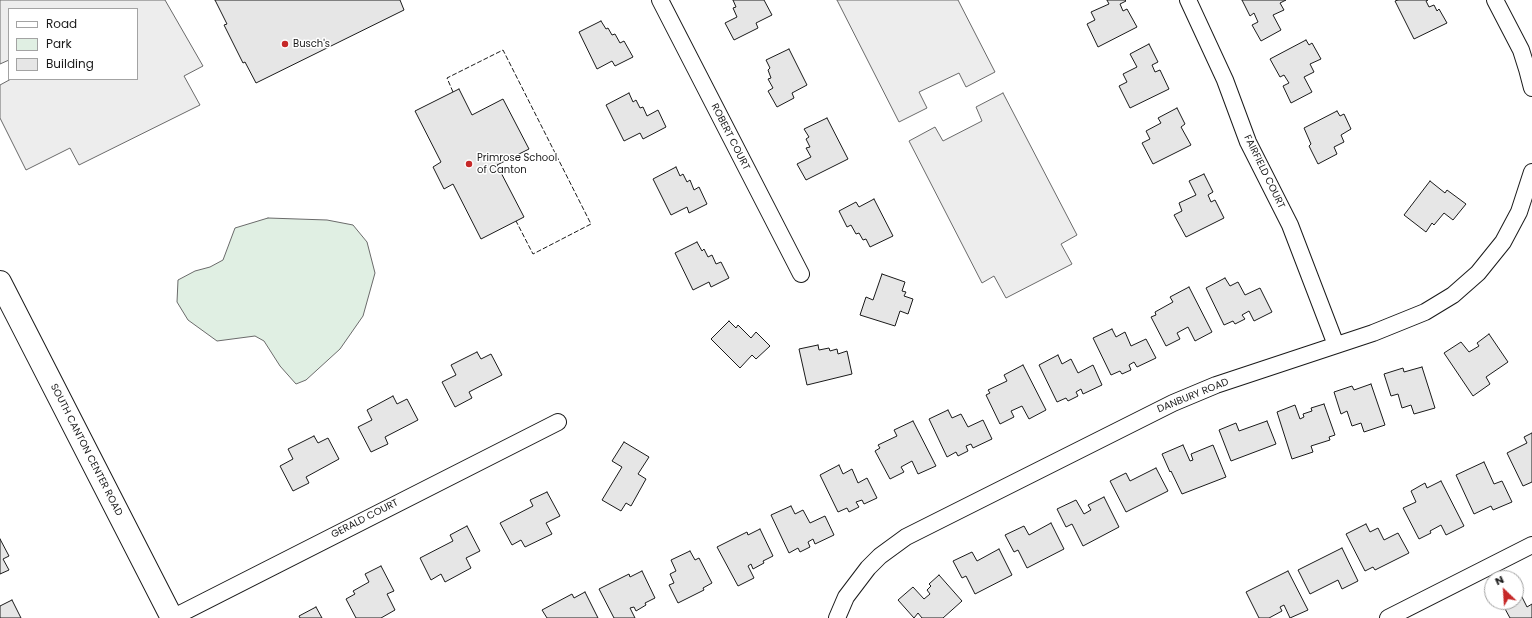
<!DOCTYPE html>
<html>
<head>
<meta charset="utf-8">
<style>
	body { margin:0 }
	#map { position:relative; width:1532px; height:618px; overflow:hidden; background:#fff; font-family:Poppins,sans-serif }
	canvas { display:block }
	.legend { position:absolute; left:8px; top:8px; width:130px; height:72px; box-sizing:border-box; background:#fff; border:1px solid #a3a3a3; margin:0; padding:5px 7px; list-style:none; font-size:12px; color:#1a1a1a }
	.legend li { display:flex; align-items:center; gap:8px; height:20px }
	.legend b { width:20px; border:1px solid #a3a3a3 }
	.north { position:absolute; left:1484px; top:570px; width:40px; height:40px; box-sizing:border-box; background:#fff; border:1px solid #a3a3a3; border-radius:50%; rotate:335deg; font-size:11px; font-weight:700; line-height:16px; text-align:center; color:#1a1a1a }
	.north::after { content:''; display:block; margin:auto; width:14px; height:18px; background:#c62828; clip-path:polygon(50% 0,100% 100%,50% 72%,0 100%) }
</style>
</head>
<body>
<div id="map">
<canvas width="1532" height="618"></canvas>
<ul class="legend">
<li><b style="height:5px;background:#fff"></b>Road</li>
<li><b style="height:11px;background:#e0efe3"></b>Park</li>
<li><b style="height:11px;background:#e6e6e6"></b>Building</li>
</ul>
<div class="north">N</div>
</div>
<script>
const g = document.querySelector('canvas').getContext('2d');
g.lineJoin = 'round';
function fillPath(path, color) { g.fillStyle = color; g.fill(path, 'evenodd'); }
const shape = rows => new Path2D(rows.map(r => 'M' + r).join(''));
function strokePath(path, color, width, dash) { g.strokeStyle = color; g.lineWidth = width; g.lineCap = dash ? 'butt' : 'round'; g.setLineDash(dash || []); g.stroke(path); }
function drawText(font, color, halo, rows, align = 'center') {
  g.font = font + ' Poppins,sans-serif'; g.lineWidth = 3; g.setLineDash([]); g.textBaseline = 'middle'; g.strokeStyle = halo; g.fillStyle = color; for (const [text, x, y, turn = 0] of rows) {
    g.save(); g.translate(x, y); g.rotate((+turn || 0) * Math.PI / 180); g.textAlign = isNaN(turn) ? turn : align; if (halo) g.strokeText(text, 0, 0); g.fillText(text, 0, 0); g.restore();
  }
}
const green = shape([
	[268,218,327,220,353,225,367,242,375,273,363,316,340,349,306,380,296,384,280,366,264,341,255,336,217,341,188,320,177,302,178,280,195,271,210,267,223,260,235,228,268,218]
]);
fillPath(green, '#e0efe3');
strokePath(green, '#6a6a6a', 1);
const parking = shape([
	[0,0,165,0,203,66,184,76,200,105,79,165,70,148,26,170,0,118,0,85,11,79,137,79,137,9,9,9,9,60,0,64,0,0],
	[837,0,958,0,995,72,966,87,959,73,919,92,927,108,899,122,837,0],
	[1003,93,1077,235,1061,244,1072,264,1006,298,994,276,982,283,909,141,935,127,943,141,982,121,976,107,1003,93]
]);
fillPath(parking, '#ededed');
strokePath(parking, '#6a6a6a', 1);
const building = shape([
	[215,0,400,0,404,10,256,83,245,62,243,63,224,25,227,24,215,0],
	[733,0,764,0,772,15,756,23,758,28,734,40,725,23,737,17,733,8,736,7,733,0],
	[1107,0,1125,0,1126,1,1120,4,1123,11,1127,9,1137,27,1098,47,1087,24,1095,20,1091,12,1109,4,1107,0],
	[1242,0,1286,0,1280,3,1284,10,1273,15,1281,30,1261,41,1252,25,1258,22,1254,13,1250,16,1242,0],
	[1398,0,1428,0,1426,1,1429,7,1434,5,1437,11,1439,9,1447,23,1414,39,1395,1,1398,0],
	[601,21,606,29,608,28,612,35,615,34,620,43,624,41,633,57,615,66,612,61,597,69,579,32,601,21],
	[1306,40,1309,45,1312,43,1321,59,1310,64,1314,72,1304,77,1312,92,1291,103,1283,86,1289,83,1284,75,1280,77,1270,59,1306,40],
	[1149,44,1158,62,1152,65,1155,72,1160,70,1169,89,1130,108,1119,86,1127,82,1123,74,1137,67,1130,54,1149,44],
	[789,49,807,85,792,93,794,98,777,107,768,91,773,88,768,79,771,78,768,70,770,68,766,60,789,49],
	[459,89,472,115,503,99,529,149,497,165,524,217,481,239,453,184,444,189,433,167,441,162,415,111,459,89],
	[629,93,633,102,636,100,640,108,643,107,647,116,658,110,666,127,643,139,640,133,624,141,606,105,629,93],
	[1177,108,1185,124,1181,127,1191,145,1153,164,1142,143,1150,139,1146,131,1161,123,1158,118,1177,108],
	[1337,111,1340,116,1344,114,1351,129,1341,135,1344,142,1334,147,1337,154,1318,164,1309,146,1311,144,1304,128,1337,111],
	[827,118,848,159,806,180,797,164,811,157,806,148,810,147,806,139,809,137,804,129,827,118],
	[676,167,680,176,683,174,687,182,690,180,694,190,699,187,707,204,689,213,687,207,671,215,653,179,676,167],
	[1204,174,1213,192,1208,195,1211,202,1215,200,1224,218,1186,237,1174,215,1182,211,1179,203,1196,195,1189,181,1204,174],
	[1430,181,1445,193,1447,190,1466,204,1453,220,1444,213,1434,225,1432,223,1426,232,1404,215,1430,181],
	[874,199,893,236,870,247,866,239,863,240,859,233,856,234,851,225,847,227,839,211,856,202,859,207,874,199],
	[697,242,702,251,704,249,708,257,712,255,716,264,721,262,729,278,711,287,709,282,693,290,675,253,697,242],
	[882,274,905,282,902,291,906,292,904,296,913,299,908,314,900,311,895,326,860,315,866,297,873,300,882,274],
	[1225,278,1230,286,1238,282,1245,295,1260,288,1272,312,1254,321,1249,311,1242,315,1245,319,1235,324,1233,321,1224,325,1206,288,1225,278],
	[1189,287,1212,332,1195,341,1188,327,1177,333,1180,339,1166,346,1151,317,1156,315,1155,312,1173,302,1170,297,1189,287],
	[729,321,736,328,738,325,751,338,756,332,770,346,756,359,752,355,740,368,711,339,729,321],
	[1112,329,1116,337,1125,332,1131,346,1146,339,1156,358,1137,367,1134,362,1129,365,1131,370,1122,374,1120,371,1111,375,1093,338,1112,329],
	[1489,334,1508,362,1486,377,1490,384,1473,396,1444,353,1461,342,1469,352,1479,346,1477,343,1489,334],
	[818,345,819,350,829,348,830,351,837,349,838,354,847,351,852,374,807,385,799,349,818,345],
	[477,352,481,359,491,354,502,375,469,392,472,398,455,407,442,382,456,375,451,365,477,352],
	[1058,355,1062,364,1071,359,1078,373,1093,365,1102,385,1083,394,1081,389,1076,392,1078,396,1068,401,1066,398,1057,402,1039,365,1058,355],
	[1023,365,1046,410,1029,419,1022,406,1011,411,1014,417,1000,424,986,395,990,393,988,390,1007,381,1004,375,1023,365],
	[1422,367,1435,408,1414,414,1411,405,1402,408,1398,394,1391,396,1384,374,1403,368,1404,372,1422,367],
	[1371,384,1385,425,1364,432,1361,423,1352,426,1347,411,1341,414,1334,392,1352,386,1354,390,1371,384],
	[393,396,397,404,407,399,418,420,385,437,388,444,371,452,358,427,372,420,367,410,393,396],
	[1324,404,1335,435,1329,437,1330,440,1311,446,1313,452,1292,459,1277,412,1295,405,1300,419,1304,417,1303,414,1312,411,1311,408,1324,404],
	[948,410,952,418,961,414,968,427,983,420,992,439,973,448,971,444,966,446,968,451,958,456,956,452,947,457,929,419,948,410],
	[913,421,936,466,918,474,912,461,901,467,904,472,890,479,875,451,880,448,878,445,897,436,894,430,913,421],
	[1267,421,1276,444,1231,461,1219,430,1236,423,1239,431,1267,421],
	[1532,433,1532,482,1523,486,1507,453,1527,443,1524,437,1532,433],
	[314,436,318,443,328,438,339,459,306,477,309,483,293,491,280,466,293,459,288,449,314,436],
	[624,442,649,457,638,474,646,479,631,506,626,503,621,511,602,500,622,467,612,461,624,442],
	[1183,445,1190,461,1193,460,1191,454,1213,445,1226,477,1182,494,1171,471,1170,472,1162,454,1183,445],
	[1484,462,1494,484,1502,481,1512,502,1493,510,1491,506,1474,514,1456,475,1484,462],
	[839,465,843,474,852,469,858,483,867,478,877,498,864,504,862,500,856,502,859,507,849,512,847,508,838,512,820,475,839,465],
	[1156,468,1168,491,1126,512,1110,481,1126,473,1130,481,1156,468],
	[1441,481,1464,526,1446,535,1441,525,1430,531,1431,533,1419,539,1403,508,1416,502,1411,491,1425,483,1427,488,1441,481],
	[547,492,560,516,546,523,552,534,525,547,521,540,512,545,500,523,533,506,530,500,547,492],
	[1104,497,1119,527,1083,546,1072,524,1066,527,1057,509,1076,500,1084,514,1091,510,1088,505,1104,497],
	[791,506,795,514,803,510,810,523,825,516,834,535,815,544,813,539,808,542,810,547,800,552,798,548,789,553,771,515,791,506],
	[1051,523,1064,549,1027,568,1018,550,1014,552,1005,535,1024,526,1029,535,1051,523],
	[1366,524,1370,532,1378,528,1384,540,1398,533,1409,553,1375,570,1373,567,1365,571,1346,534,1366,524],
	[467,526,480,551,466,558,471,568,445,582,441,574,431,580,420,558,453,541,450,535,467,526],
	[760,529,773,556,763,561,764,563,753,569,751,564,748,566,754,578,738,586,717,547,747,532,748,535,760,529],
	[0,539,9,556,3,559,9,570,0,574,0,539],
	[1342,548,1358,581,1342,589,1338,580,1310,594,1298,570,1342,548],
	[999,549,1012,575,975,594,966,576,962,578,953,561,972,552,977,561,999,549],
	[690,551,695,560,699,558,712,583,703,588,704,590,678,603,669,585,674,583,670,574,676,571,671,560,690,551],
	[381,566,394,591,387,594,395,610,381,618,356,618,346,599,355,594,353,591,369,582,365,574,381,566],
	[642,571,655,598,645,603,646,605,636,611,634,607,630,608,635,618,614,618,599,589,629,574,630,577,642,571],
	[1288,571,1308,610,1290,618,1284,605,1280,607,1282,611,1269,618,1259,618,1246,592,1288,571],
	[939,575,962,601,943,618,922,618,918,613,914,618,898,600,913,587,924,599,930,594,927,590,931,586,929,584,939,575],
	[585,592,598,618,547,618,542,610,572,594,574,598,585,592],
	[1522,597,1527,607,1532,604,1532,618,1510,618,1504,607,1516,602,1516,601,1522,597],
	[12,600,21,618,0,618,0,606,12,600],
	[316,607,322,618,300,618,299,616,316,607]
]);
fillPath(building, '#e6e6e6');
strokePath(building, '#1a1a1a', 1);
const minor = shape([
	[660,0,801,274],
	[1188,0,1225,80,1248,142,1290,225,1336,345],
	[1495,0,1521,50,1527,69,1532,88],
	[172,618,558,422],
	[837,618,846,597,868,568,880,556,906,537,1173,403,1216,385,1373,333,1425,312,1453,295,1478,273,1503,242,1519,212,1532,172],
	[1388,618,1532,545]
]);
const secondary = shape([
	[0,282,172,618]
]);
strokePath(minor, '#1a1a1a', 18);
strokePath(secondary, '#1a1a1a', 24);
strokePath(minor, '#fff', 16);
strokePath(secondary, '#fff', 22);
strokePath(shape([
	[453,92,447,78,503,50,591,224,533,254,516,221]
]), '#1a1a1a', 1, [5, 2]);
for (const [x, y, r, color] of [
	[285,44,4,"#c62828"],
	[469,164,4,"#c62828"]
]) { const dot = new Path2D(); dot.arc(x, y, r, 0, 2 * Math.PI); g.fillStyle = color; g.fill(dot); strokePath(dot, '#fff', 1.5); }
drawText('10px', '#1a1a1a', '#fff', [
	["Busch's",293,44],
	["Primrose School",477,158],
	["of Canton",477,170]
], 'left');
drawText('10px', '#1a1a1a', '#fff', [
	["ROBERT COURT",730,137,63],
	["FAIRFIELD COURT",1264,172,64],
	["DANBURY ROAD",1193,396,-22],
	["SOUTH CANTON CENTER ROAD",86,450,63],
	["GERALD COURT",365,519,-27]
]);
</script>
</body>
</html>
